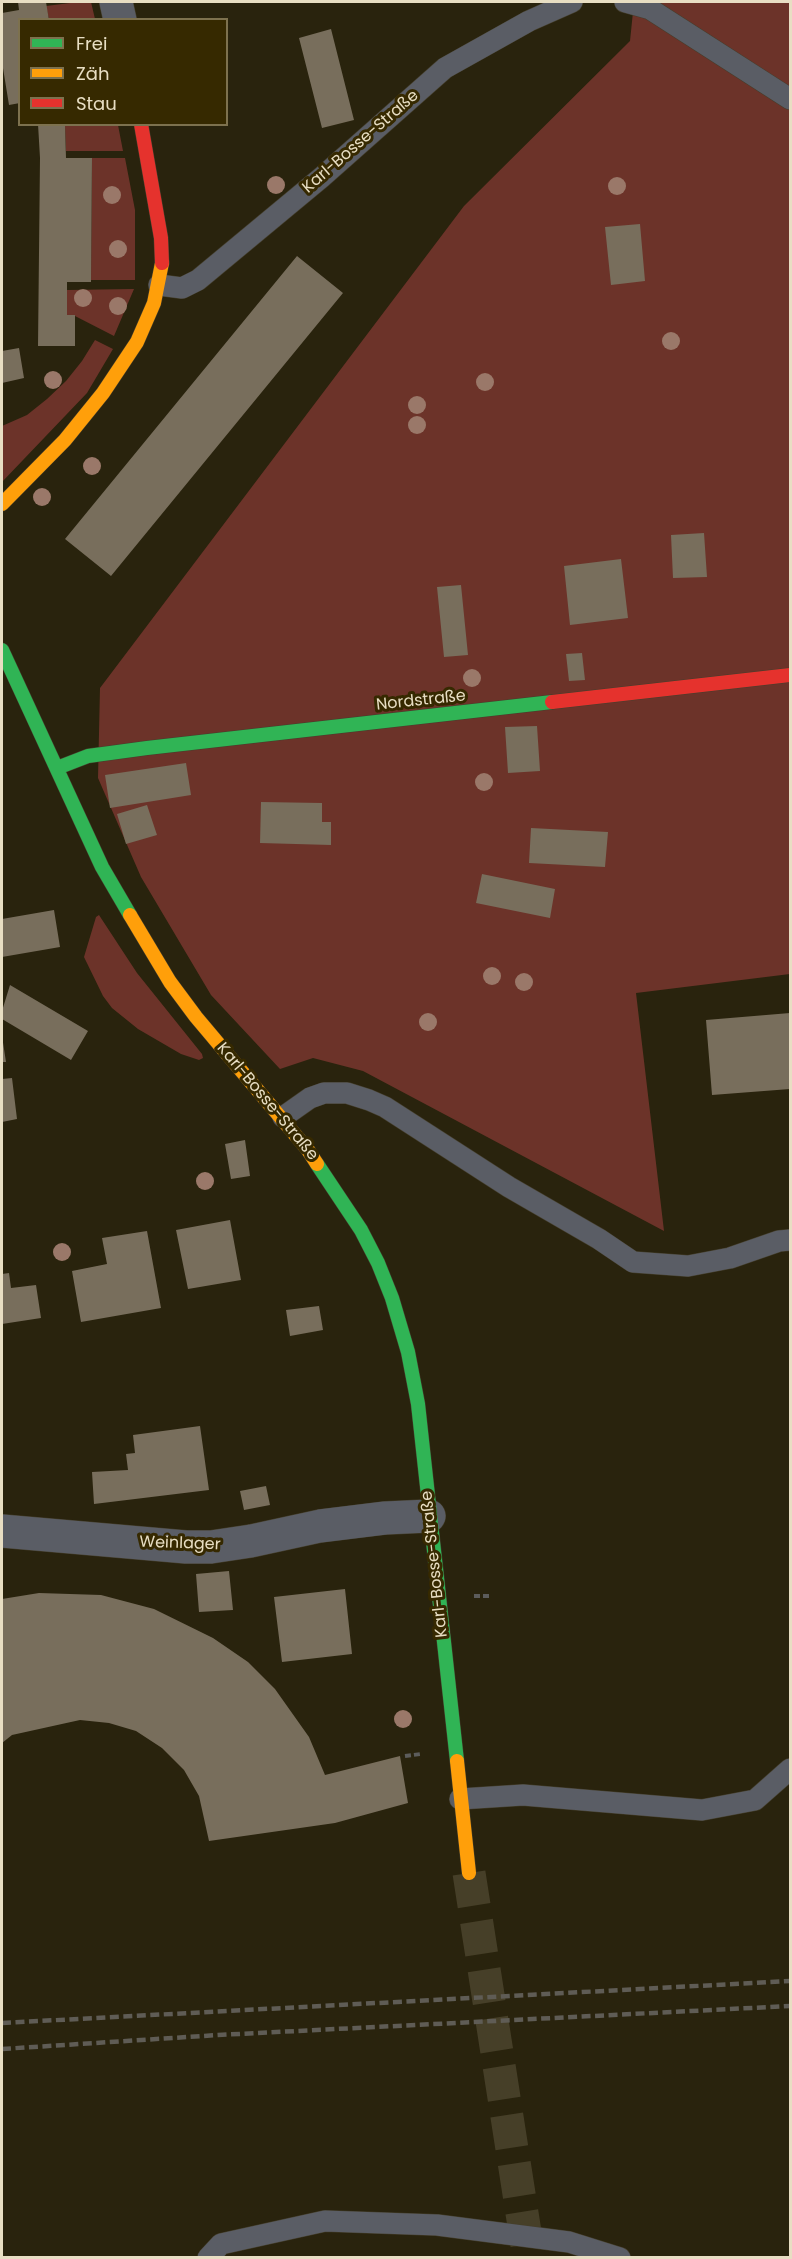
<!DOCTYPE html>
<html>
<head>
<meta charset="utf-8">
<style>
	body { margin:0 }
	#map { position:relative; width:792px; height:2259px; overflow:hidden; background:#29230d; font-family:Poppins,sans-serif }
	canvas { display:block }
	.frame { position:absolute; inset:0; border:3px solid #e8dec3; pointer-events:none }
	.legend { position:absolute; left:18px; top:18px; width:210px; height:108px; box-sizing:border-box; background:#362900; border:2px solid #7d714e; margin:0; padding:8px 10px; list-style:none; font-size:18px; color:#e8dec3 }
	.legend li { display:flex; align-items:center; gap:12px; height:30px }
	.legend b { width:30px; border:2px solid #7d714e }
</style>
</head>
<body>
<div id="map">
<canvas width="792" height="2259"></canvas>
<div class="frame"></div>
<ul class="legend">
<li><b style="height:8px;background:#30b455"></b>Frei</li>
<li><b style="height:8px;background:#ff9f0a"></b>Zäh</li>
<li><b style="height:8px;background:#e5322d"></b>Stau</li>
</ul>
</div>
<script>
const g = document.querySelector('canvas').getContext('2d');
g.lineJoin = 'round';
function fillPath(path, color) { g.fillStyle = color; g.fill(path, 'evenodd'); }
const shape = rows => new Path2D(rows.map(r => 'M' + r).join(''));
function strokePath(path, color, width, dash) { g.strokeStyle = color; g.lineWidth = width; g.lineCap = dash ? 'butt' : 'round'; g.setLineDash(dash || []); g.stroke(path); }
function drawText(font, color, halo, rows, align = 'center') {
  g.font = font + ' Poppins,sans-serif'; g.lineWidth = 6; g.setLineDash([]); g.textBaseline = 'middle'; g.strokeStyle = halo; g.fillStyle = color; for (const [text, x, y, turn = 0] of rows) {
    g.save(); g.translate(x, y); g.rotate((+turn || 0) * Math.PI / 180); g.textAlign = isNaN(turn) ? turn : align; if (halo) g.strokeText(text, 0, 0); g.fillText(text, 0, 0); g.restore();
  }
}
fillPath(shape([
	[78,2,91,2,95,19,49,19,46,6],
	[634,2,790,2,790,974,636,993,664,1231,363,1071,313,1058,280,1069,211,995,141,877,98,778,100,688,464,206,630,41],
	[65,125,118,125,123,151,66,151],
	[92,158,125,158,135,210,135,280,91,280],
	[134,289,114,336,75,316,67,315,67,290],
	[95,340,113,349,87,393,2,482,2,426,27,415,47,399,66,381,82,361],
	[99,915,137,973,202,1054,203,1058,199,1060,181,1054,138,1029,112,1008,103,996,84,957,96,917]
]), '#6c3329');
fillPath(shape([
	[18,2,46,2,49,20,20,20,20,103,9,105,2,62,2,13,19,10],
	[331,29,354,120,322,128,299,38],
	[38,124,65,124,66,158,92,158,91,282,67,282,67,315,75,315,75,346,38,346,40,158],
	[640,224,645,281,611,285,605,227],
	[297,256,343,293,111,576,65,539],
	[19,348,24,378,2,383,2,351],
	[704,533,707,577,673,578,671,535],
	[621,559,628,618,570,625,564,566],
	[461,585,468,655,444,657,437,587],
	[582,653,585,680,569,681,566,654],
	[537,726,540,771,508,773,505,727],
	[186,763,191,795,110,808,105,775],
	[261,802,322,803,322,822,331,822,331,845,260,843],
	[147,805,157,835,126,844,117,814],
	[531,828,608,832,605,867,529,863],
	[482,874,555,889,550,918,476,903],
	[54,910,60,947,2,957,2,919],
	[10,985,88,1031,71,1060,2,1019,2,1011],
	[790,1013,790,1089,712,1095,706,1020],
	[2,1036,6,1062,2,1062],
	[12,1078,17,1119,2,1122,2,1079],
	[245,1140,250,1176,231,1179,225,1144],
	[230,1220,241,1280,188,1289,176,1230],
	[147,1231,161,1308,81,1322,72,1271,107,1264,102,1238],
	[9,1273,11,1288,36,1285,41,1318,2,1324,2,1274],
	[319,1306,323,1330,290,1336,286,1310],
	[200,1426,209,1490,94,1504,92,1472,128,1470,126,1454,135,1453,133,1435],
	[266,1486,270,1505,244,1510,240,1491],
	[229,1571,233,1610,199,1612,196,1574],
	[345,1589,352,1654,282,1662,274,1597],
	[39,1593,101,1595,154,1609,213,1638,248,1662,275,1689,309,1737,325,1775,400,1756,408,1803,335,1823,209,1841,199,1796,184,1770,162,1748,136,1731,109,1723,80,1720,12,1735,2,1743,2,1599]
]), '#786e5c');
strokePath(shape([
	[469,1873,529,2258]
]), '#463f28', 33, [33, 16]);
const lane = shape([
	[625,2,650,9,790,99],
	[159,285,182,288,198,280,322,177,445,68,529,21,572,2],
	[283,1117,310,1098,324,1093,347,1093,369,1100,385,1107,509,1187,599,1239,633,1262,688,1266,730,1258,779,1241,790,1240],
	[460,1799,523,1795,702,1810,755,1800,790,1769],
	[208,2258,221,2244,325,2221,437,2225,569,2242,620,2258]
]);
const street = shape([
	[116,2,120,20],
	[2,1531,186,1547,211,1547,251,1541,320,1526,385,1518,429,1516]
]);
const fast = shape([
	[2,650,102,867,130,915],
	[57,768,88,756,147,748,552,702],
	[317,1164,361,1230,378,1263,392,1298,408,1352,418,1404,457,1761]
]);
const slow = shape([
	[2,504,65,440,103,393,137,342,154,303,162,263],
	[130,915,170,982,196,1017,308,1150,317,1164],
	[457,1761,469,1873]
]);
const jam = shape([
	[141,124,161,238,162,263],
	[552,702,790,675]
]);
strokePath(lane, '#453f2d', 22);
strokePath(street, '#453f2d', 34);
strokePath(fast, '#453f2d', 15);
strokePath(slow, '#453f2d', 15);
strokePath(jam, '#453f2d', 15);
strokePath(shape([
	[474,1596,491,1596],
	[405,1756,421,1754]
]), '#5c5c5b', 4, [6, 3]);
strokePath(lane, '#5a5d65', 21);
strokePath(street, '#5a5d65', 33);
strokePath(fast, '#30b455', 14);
strokePath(slow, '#ff9f0a', 14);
strokePath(jam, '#e5322d', 14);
strokePath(shape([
	[2,2023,790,1981],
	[2,2049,218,2035,790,2006]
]), '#5f5c55', 4.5, [9, 4.5]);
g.fillStyle = '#9a7869';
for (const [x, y] of [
	[276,185],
	[617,186],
	[112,195],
	[118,249],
	[83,298],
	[118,306],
	[671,341],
	[53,380],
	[485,382],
	[417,405],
	[417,425],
	[92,466],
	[42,497],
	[472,678],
	[484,782],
	[492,976],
	[524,982],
	[428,1022],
	[205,1181],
	[62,1252],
	[403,1719]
]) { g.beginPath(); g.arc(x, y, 9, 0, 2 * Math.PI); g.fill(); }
drawText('16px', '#e8dec3', '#362900', [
	["Karl-Bosse-Straße",361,142,-41],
	["Nordstraße",421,701,-6],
	["Karl-Bosse-Straße",267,1102,50],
	["Weinlager",180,1544,2],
	["Karl-Bosse-Straße",435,1564,-96]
]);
</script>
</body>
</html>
